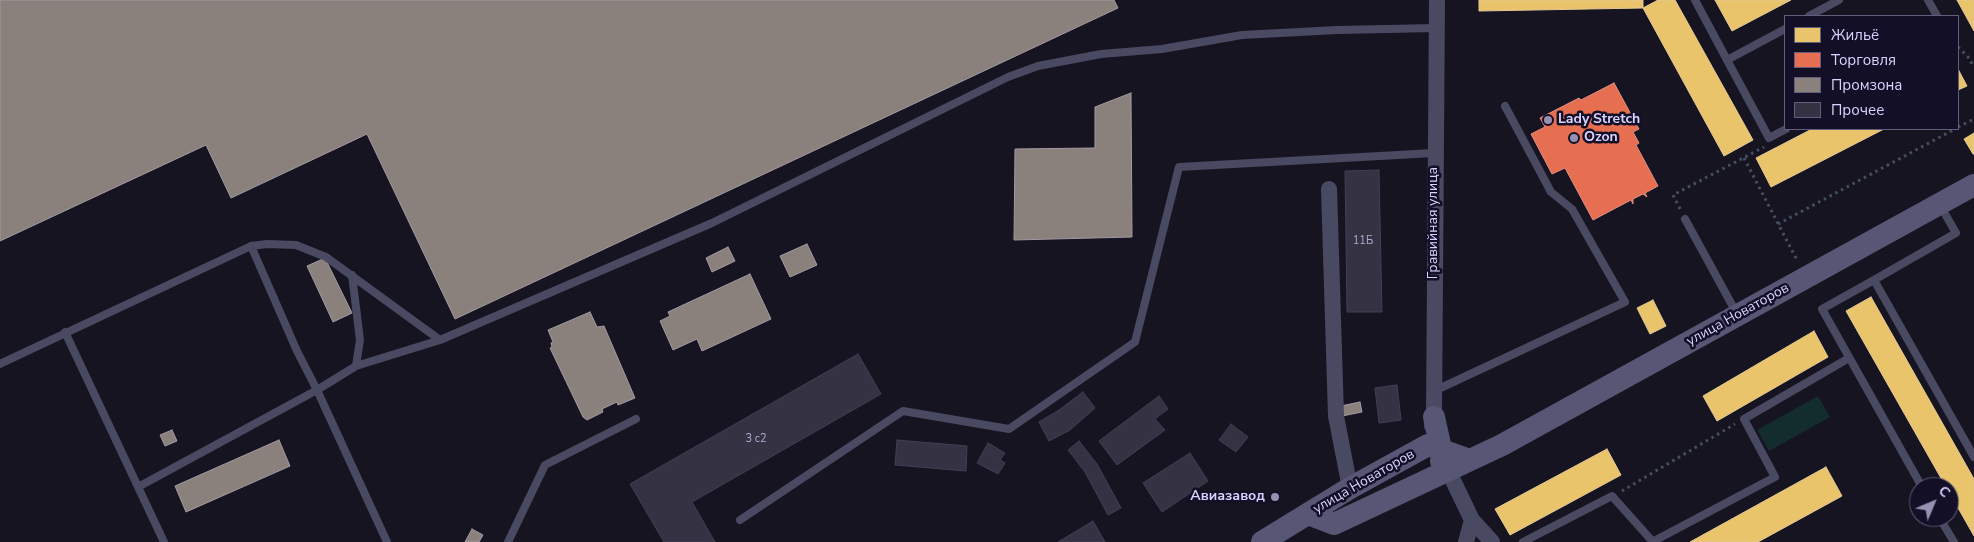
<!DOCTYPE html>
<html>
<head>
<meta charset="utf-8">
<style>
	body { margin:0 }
	#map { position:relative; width:1974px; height:542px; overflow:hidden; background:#161421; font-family:"Nunito Sans",sans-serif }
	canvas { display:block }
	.legend { position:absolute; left:1784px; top:15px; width:175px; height:115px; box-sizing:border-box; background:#130f26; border:1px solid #625e7d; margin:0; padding:6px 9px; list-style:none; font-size:15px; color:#d9d4ff }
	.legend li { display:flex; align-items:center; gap:10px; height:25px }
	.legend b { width:25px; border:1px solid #625e7d }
	.north { position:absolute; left:1909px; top:477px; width:50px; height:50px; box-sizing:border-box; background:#130f26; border:1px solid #625e7d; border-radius:50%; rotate:45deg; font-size:14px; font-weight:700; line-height:20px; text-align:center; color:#d9d4ff }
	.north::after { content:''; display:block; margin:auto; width:18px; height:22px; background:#9591b1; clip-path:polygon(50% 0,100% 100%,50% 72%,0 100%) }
</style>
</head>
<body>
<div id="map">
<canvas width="1974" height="542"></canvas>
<ul class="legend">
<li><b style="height:14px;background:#e9c46a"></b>Жильё</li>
<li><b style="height:14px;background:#e76f51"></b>Торговля</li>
<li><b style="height:14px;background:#8a817c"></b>Промзона</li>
<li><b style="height:14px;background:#343243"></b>Прочее</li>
</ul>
<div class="north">С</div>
</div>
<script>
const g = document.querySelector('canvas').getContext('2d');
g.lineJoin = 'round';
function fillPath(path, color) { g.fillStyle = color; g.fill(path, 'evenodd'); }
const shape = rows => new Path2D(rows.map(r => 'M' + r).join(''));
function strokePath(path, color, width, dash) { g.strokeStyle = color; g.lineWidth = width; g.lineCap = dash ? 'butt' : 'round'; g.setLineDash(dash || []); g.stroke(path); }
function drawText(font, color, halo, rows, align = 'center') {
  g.font = font + ' "Nunito Sans",sans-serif'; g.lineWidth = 5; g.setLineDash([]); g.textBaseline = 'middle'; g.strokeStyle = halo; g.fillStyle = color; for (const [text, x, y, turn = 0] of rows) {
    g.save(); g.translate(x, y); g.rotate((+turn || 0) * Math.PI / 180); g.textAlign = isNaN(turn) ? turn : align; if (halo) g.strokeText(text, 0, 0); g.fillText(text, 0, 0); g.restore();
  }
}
fillPath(shape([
	[1818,396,1830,417,1769,451,1757,430]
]), '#132c2d');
const homes = shape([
	[1479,0,1643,0,1643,8,1479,11,1479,0],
	[1658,0,1675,0,1753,140,1724,156,1643,8,1658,0],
	[1715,0,1791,0,1732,31,1715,0],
	[1957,0,1974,0,1974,31,1957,0],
	[1958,69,1967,86,1958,90,1958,69],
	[1812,129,1884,129,1771,187,1756,158,1812,129],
	[1974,133,1974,154,1973,154,1964,139,1974,133],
	[1871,297,1974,479,1974,536,1949,492,1949,487,1946,487,1846,311,1871,297],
	[1653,300,1666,326,1650,334,1637,308,1653,300],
	[1814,331,1828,357,1717,421,1703,396,1814,331],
	[1607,449,1621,475,1510,535,1495,509,1607,449],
	[1826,467,1842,496,1758,542,1690,542,1826,467]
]);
fillPath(homes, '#e9c46a');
strokePath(homes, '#e4c997', 1);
const shops = shape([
	[1614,83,1639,129,1633,132,1639,143,1636,145,1658,186,1645,193,1647,197,1643,194,1633,199,1633,204,1631,200,1593,220,1565,168,1552,174,1531,134,1545,127,1540,118,1579,98,1581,100,1614,83]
]);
fillPath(shops, '#e76f51');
strokePath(shops, '#e38d85', 1);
const industry = shape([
	[0,0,1114,0,1118,8,455,319,367,134,231,198,206,145,0,241,0,0],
	[1131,93,1132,237,1014,240,1015,149,1095,148,1095,107,1131,93],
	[807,244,817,265,790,277,780,256,807,244],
	[728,247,735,261,712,272,706,258,728,247],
	[325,258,352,313,333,322,307,266,325,258],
	[750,274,771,319,702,351,697,339,673,350,660,321,670,316,668,312,750,274],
	[590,312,597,327,604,326,635,398,618,405,617,402,602,409,603,412,587,420,583,417,550,348,552,347,551,343,553,342,548,330,590,312],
	[1360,402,1362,412,1342,416,1341,406,1360,402],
	[172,430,177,441,165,446,160,435,172,430],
	[279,440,290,466,186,512,175,486,279,440],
	[472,529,483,535,479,542,465,542,472,529]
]);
fillPath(industry, '#8a817c');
strokePath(industry, '#a29aa3', 1);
const building = shape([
	[1379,170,1382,312,1347,312,1345,171,1379,170],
	[858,354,881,394,692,502,715,542,664,542,630,484,858,354],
	[1397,385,1401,420,1379,423,1375,388,1397,385],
	[1083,392,1095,408,1070,430,1049,441,1039,422,1059,410,1083,392],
	[1159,396,1168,409,1155,419,1165,430,1117,465,1099,441,1159,396],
	[1231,424,1248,437,1236,452,1219,440,1231,424],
	[897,440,967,446,966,471,895,465,897,440],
	[1079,441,1097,464,1121,508,1108,515,1085,472,1068,450,1079,441],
	[988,443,1005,453,1000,460,1005,463,998,474,977,463,988,443],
	[1190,453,1208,481,1162,512,1143,483,1190,453],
	[1093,521,1105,542,1058,542,1093,521]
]);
fillPath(building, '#343243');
strokePath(building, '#433f54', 1);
strokePath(shape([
	[1958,47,1968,57,1974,67],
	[1958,127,1974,119],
	[1744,158,1798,262],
	[1680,209,1673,195,1764,147],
	[1778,224,1955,129],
	[1622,491,1735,424]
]), '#44505f', 3, [2.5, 4]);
strokePath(shape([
	[1695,0,1727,60,1785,29],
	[1928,0,1937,16],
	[1809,16,1839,0],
	[1727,60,1769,138,1786,129],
	[1940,205,1956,233,1874,280,1974,457],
	[1685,219,1737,314],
	[251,246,267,244,296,245,326,257,440,340],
	[352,275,360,340,356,366],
	[1874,280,1822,309,1922,487],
	[65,332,164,542],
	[0,364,251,246,297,351,317,390,387,542],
	[1434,391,1625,302,1572,209,1551,192,1505,106],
	[138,487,317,390,356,366,440,340,712,223,1008,77,1038,66,1101,54,1162,49,1242,35,1337,30,1436,28],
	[1939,517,1954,542],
	[740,520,903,411,1009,429,1135,342,1179,167,1434,153],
	[508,542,545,465,636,419],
	[1523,542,1612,496,1653,542],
	[1652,542,1775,477,1744,419,1849,358]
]), '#4a4962', 8);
strokePath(shape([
	[1329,189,1336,416,1350,488],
	[1432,426,1434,417,1437,0],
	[1448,470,1472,520,1492,542],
	[1466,542,1472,520]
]), '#4a4962', 16);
strokePath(shape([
	[1434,417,1443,458,1441,461],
	[1308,514,1334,524,1502,445,1974,185],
	[1262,542,1350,488,1428,445,1470,460]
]), '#575674', 22);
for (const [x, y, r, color] of [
	[1548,120,5,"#9591b1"],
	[1574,138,5,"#9591b1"],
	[1275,497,5,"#9591b1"]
]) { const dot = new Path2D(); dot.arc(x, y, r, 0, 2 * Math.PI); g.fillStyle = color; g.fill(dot); strokePath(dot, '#130f26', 2); }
drawText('11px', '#b0acd0', null, [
	["11Б",1363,241],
	["3 с2",756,439]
]);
drawText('bold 14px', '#d9d4ff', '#130f26', [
	["Lady Stretch",1558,120],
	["Ozon",1584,138],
	["Авиазавод",1265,497,"right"]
], 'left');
drawText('14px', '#d9d4ff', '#130f26', [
	["Гравийная улица",1434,223,-90],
	["улица Новаторов",1738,315,-29],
	["улица Новаторов",1364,482,-30]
]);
</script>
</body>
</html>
